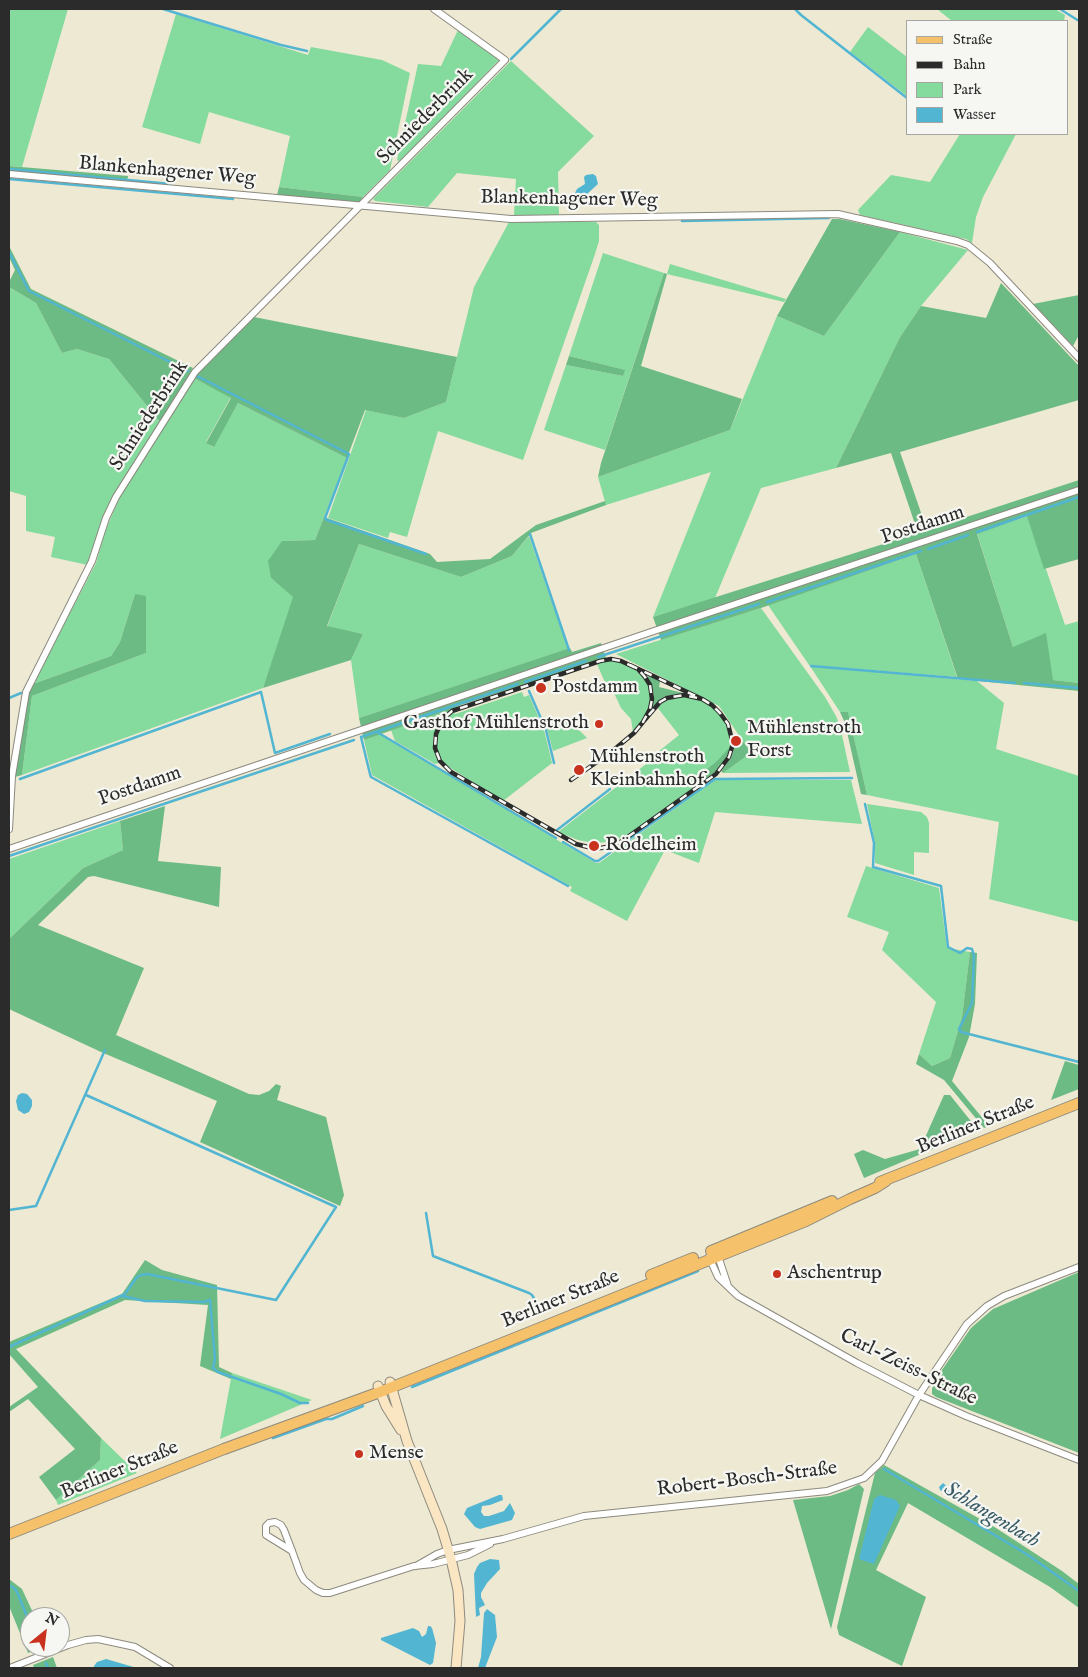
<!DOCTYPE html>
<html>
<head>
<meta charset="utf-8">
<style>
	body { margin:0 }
	#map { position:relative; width:1088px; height:1677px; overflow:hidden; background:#ede9d3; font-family:"IM FELL English",serif }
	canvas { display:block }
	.frame { position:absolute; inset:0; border:10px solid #2b2b2b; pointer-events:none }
	.legend { position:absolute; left:906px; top:20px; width:162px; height:115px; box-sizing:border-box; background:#f6f6f2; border:1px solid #a5a5a2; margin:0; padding:6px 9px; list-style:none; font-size:15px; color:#2b2b2b }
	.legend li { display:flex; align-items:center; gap:10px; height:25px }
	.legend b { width:25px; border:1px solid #a5a5a2 }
	.north { position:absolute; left:20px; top:1607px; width:50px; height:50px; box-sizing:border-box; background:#f6f6f2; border:1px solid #a5a5a2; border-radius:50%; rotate:29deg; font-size:14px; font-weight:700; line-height:20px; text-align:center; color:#2b2b2b }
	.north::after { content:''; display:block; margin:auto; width:18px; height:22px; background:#c8321e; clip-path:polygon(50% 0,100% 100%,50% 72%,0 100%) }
</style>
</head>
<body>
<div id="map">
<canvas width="1088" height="1677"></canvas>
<div class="frame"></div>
<ul class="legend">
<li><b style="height:6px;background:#f5c16b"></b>Straße</li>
<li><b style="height:6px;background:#2b2b2b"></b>Bahn</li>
<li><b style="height:14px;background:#85da9d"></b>Park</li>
<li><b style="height:14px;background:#52b5d1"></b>Wasser</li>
</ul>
<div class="north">N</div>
</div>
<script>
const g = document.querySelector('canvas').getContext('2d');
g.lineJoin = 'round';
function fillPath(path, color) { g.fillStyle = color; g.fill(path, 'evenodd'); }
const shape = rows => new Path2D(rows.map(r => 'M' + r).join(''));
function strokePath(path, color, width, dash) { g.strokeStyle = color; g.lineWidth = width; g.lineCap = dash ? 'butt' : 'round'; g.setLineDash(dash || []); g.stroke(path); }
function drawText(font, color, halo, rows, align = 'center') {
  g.font = font + ' "IM FELL English",serif'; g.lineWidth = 4.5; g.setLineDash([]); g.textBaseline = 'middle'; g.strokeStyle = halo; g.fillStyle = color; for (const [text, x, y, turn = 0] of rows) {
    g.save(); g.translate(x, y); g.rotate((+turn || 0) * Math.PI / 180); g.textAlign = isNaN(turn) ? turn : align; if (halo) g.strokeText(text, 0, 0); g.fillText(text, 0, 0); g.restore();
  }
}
fillPath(shape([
	[9,9,68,9,22,167,9,166],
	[937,9,1055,9,1065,15,1064,21,952,21],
	[176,14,308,55,311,47,382,60,410,73,390,170,363,197,279,187,290,136,209,112,200,144,142,127],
	[868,27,907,57,907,96,850,52],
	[458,30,499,60,400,162,397,160,418,64,441,66],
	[511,61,594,136,558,172,559,215,514,215,516,179,457,173,428,207,375,201,373,199],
	[960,134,1016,134,983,197,976,217,972,243,966,239,860,215,858,210,891,175,930,182],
	[509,222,596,222,599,225,599,241,594,257,523,460,438,431,407,537,390,532,388,538,328,518,366,410,404,418,446,402,474,287],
	[900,232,968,250,921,306,900,337,836,468,761,488,715,598,653,617,711,472,606,505,598,477,730,430,777,316,824,336],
	[603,253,664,273,605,450,544,430,566,365,623,376,624,370,569,356],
	[670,264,786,299,784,302,667,274],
	[9,287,36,303,62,353,77,349,109,359,160,422,114,495,88,565,51,557,55,537,26,531,26,496,9,491],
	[194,378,231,397,206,442,213,447,238,403,347,458,315,540,282,541,271,578,294,597,263,688,22,775,32,696,146,653,135,594,120,642,111,656,33,684,96,563,105,531,119,499],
	[1028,516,1065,625,1079,621,1079,683,1053,680,1013,647,977,533],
	[529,536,568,649,359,718,351,660,363,634,327,627,359,544,461,577,512,556],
	[916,554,957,677,809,665,768,605],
	[761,608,825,697,836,716,840,726,850,772,723,773,751,753,719,706,616,654],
	[607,661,616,661,630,666,641,674,649,686,651,694,650,705,641,724,633,732,631,719,621,708,614,693,610,694,597,664],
	[810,666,977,681,1004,703,996,749,1079,776,1079,922,989,899,999,822,867,795,848,713,840,712],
	[522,692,524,697,529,695,544,730,552,763,503,801,444,764,437,751,436,739,439,730,444,721,454,711,455,714],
	[678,696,693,697,706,703,717,711,724,720,731,736,732,745,728,751,692,785,694,788,630,834,611,842,593,843,578,840,558,832,654,758,653,756,679,735,657,707,668,699],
	[441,713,444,716,436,728,433,738,435,752,439,763,435,764,395,741,391,730],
	[567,718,587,738,553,751,546,725],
	[379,734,596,863,599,863,715,780,851,780,862,824,715,812,699,863,665,850,627,921,570,891,572,887,372,775,364,740],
	[867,804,921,812,927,817,929,823,929,853,914,852,914,875,875,863,875,843],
	[120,821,123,850,83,868,9,939,9,859],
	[866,866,939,888,947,948,970,952,962,1017,950,1058,932,1066,919,1054,936,1002,882,950,889,932,847,917],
	[232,1373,312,1400,220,1439],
	[101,1438,137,1473,58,1505,56,1500,100,1460]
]), '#85da9d');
fillPath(shape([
	[9,166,128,176,127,182,9,171],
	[279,187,363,197,359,202,277,195],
	[832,219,840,219,900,232,824,336,777,316],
	[9,246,31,289,193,368,160,422,109,359,77,349,62,353,36,303,9,287,9,282,15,270,9,257],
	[664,273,667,274,641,366,742,399,730,430,598,477,601,463],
	[1001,283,1079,366,1079,400,900,452,927,530,1079,480,1079,559,1044,569,1027,516,977,534,1013,647,1046,633,1053,680,1079,683,1079,691,958,679,916,554,761,608,661,640,653,617,918,533,891,453,836,468,900,337,921,306,986,318],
	[1079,295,1079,335,1073,346,1033,304],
	[254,317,457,357,446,402,404,418,365,410,347,458,238,403,214,447,206,443,231,398,194,378],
	[569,356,625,370,623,376,566,365],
	[605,501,606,505,531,533,512,556,461,577,359,544,327,626,363,634,351,660,263,688,293,597,271,578,268,561,282,541,315,540,324,517,430,554,437,562,490,559,536,525],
	[135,594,146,596,146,653,32,696,22,775,15,777,28,693,33,684,111,656,120,642],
	[601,643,606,658,458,706,444,716,441,713,364,740,359,718,570,648,572,652],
	[649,676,660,681,659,687,687,694,677,694,667,696,659,701,651,710,653,705,654,694,647,677],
	[840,712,848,712,867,795,861,794,845,723],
	[738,734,751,753,723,773,721,771,731,758,735,746,740,745,736,736],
	[732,745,730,753,719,769,694,788,692,785,700,775,717,761],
	[165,806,158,861,221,867,219,907,94,876,88,877,38,925,144,968,116,1035,249,1094,259,1095,269,1091,276,1084,281,1086,277,1100,326,1117,344,1195,340,1206,200,1142,217,1101,101,1052,9,1009,9,939,83,868,123,850,120,821],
	[970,952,977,953,975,1004,969,1037,952,1081,989,1126,984,1128,944,1080,916,1064,919,1054,932,1066,950,1058,962,1017],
	[1065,1061,1079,1065,1079,1089,1051,1100],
	[944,1095,950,1095,978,1130,864,1178,854,1154,863,1150,885,1159,920,1149],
	[145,1260,162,1270,217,1285,219,1367,232,1373,231,1379,200,1366,208,1305,125,1300,16,1349,101,1438,100,1460,56,1500,39,1477,75,1449,28,1399,9,1412,9,1407,38,1387,9,1354,9,1342,122,1294],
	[1079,1272,1079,1453,936,1397,932,1394,932,1389,935,1380,971,1328,993,1309],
	[884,1465,996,1528,1062,1571,1079,1584,1079,1608,1050,1587,908,1503,876,1570,926,1597,902,1666,839,1635,837,1627,875,1473],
	[859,1484,864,1489,831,1629,793,1500,830,1496,848,1490],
	[9,1579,22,1589,35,1617,30,1617,30,1647,42,1647,28,1653,9,1606],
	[53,1657,57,1668,34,1668,33,1665]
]), '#6cba84');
fillPath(shape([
	[593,174,596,176,598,184,587,194,584,200,579,200,575,193,577,189,585,184,584,177,586,175],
	[22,1093,27,1094,32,1100,32,1106,29,1112,24,1114,18,1110,16,1101,18,1095],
	[943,1483,951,1490,957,1492,957,1497,952,1497,940,1490,939,1487],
	[499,1495,502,1495,503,1500,490,1505,482,1506,481,1512,484,1516,489,1516,504,1511,510,1503,515,1513,512,1520,480,1529,475,1527,464,1514,467,1508],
	[880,1495,896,1500,900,1506,874,1564,859,1559,874,1499],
	[490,1559,499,1560,500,1569,487,1583,481,1593,481,1597,485,1605,479,1608,480,1615,476,1617,474,1574,477,1567,480,1563],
	[487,1609,495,1615,497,1637,485,1668,478,1668,481,1657,484,1613],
	[428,1626,430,1626,432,1628,436,1643,433,1663,430,1665,381,1640,381,1638,413,1628,419,1631,422,1637,426,1634],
	[106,1659,137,1668,94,1668,94,1666,97,1662]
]), '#52b5d1');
strokePath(shape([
	[163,9,281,45,307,51],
	[795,9,801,15,907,98],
	[1060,9,1079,21],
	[511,59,561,9],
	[9,169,171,184],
	[9,179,233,199],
	[682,221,829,218],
	[9,252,29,291,188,371],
	[197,376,349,454,325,518,327,520,426,554],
	[977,532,1079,497],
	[530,534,569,650],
	[928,549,968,535],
	[767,602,921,551],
	[598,657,759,604],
	[811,666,1015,683],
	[525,682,586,661],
	[1024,683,1079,688],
	[518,684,361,737,370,774,371,777,568,886],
	[529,691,546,730,554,763],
	[9,698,21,693],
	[377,732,556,838],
	[20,779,261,692,275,753,330,734],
	[865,804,874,843,873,867,941,886,948,947,960,953,967,948,972,949,974,956,972,1003,959,1029,961,1032,1079,1062],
	[557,830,610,789],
	[563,842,595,861,598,861,715,779,852,778],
	[9,856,354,740],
	[9,1210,36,1206,105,1050],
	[426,1213,433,1256,529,1293,532,1295,537,1303],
	[122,1296,145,1301,204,1302,210,1300,215,1359,213,1368,218,1372,281,1394,300,1403,308,1403],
	[9,1347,125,1294,137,1277,141,1275,147,1274,276,1300,336,1207,86,1095],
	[412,1387,698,1271],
	[273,1438,326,1419,332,1419,363,1406],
	[884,1469,1028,1555,1079,1591],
	[9,1585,15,1589,18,1594,30,1624],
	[46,1663,48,1668]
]), '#52b5d1', 2.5);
const minor = shape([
	[9,174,511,219,838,214,957,241,968,245,990,263,1079,358],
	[9,829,12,776,26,692,92,561,106,518,116,497,195,372,505,60,434,9],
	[9,849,651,632,1079,490],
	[717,1253,728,1286],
	[709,1257,718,1277,738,1296,857,1363,919,1395,966,1416,1079,1460],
	[292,1551,266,1535,266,1526,269,1523,275,1522,281,1525,284,1530,292,1551,300,1573,304,1580,316,1590,323,1593,330,1593,414,1566,433,1564,468,1555,490,1544],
	[416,1566,437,1554,448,1550,503,1539,584,1516,827,1491,864,1478,882,1461,919,1395,967,1324,987,1306,1004,1296,1079,1267],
	[10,1668,68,1645,86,1640,98,1639,135,1647,170,1668]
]);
const secondary = shape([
	[390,1382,407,1441,442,1529,451,1559,458,1590,460,1621,456,1668],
	[378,1386,386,1406,401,1430]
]);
const primary = shape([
	[880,1182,1079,1103],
	[711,1251,832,1201],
	[651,1275,693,1258],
	[9,1534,224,1449,380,1392,515,1338,806,1221,850,1199,875,1188,886,1181]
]);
strokePath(minor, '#8c8a7f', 8);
strokePath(secondary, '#8c8a7f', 11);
strokePath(primary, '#8c8a7f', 12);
strokePath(minor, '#fff', 6);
strokePath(secondary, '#fbe6c4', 9);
strokePath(primary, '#f5c16b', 10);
const rail = shape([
	[630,665,702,699,712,705,720,713,728,724,733,744,729,757,716,774,622,841,611,846,601,848,592,848,576,844,451,772,440,761,435,748,436,734,442,720,452,711,600,661,611,659,621,661,638,669,645,677,650,685,652,699,650,709,643,722,660,702,667,698,684,695,702,699],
	[571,780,610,753,634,733,643,722]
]);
strokePath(rail, '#2b2b2b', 4.5);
strokePath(rail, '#f6f6f2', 2.5, [8]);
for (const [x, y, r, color] of [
	[541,688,6,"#c8321e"],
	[599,724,5,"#c8321e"],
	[736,741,6,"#c8321e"],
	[579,770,6,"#c8321e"],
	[594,846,6,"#c8321e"],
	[777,1274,5,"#c8321e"],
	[359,1454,5,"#c8321e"]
]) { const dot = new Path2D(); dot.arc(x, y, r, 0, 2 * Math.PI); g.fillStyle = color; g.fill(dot); strokePath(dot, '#f6f6f2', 2); }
drawText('20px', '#2b2b2b', '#f6f6f2', [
	["Schniederbrink",426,117,-45],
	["Blankenhagener Weg",167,172,5],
	["Blankenhagener Weg",569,200,1],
	["Schniederbrink",150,416,-57],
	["Postdamm",923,526,-18],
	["Postdamm",140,787,-19],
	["Berliner Straße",976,1126,-22],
	["Berliner Straße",561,1300,-22],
	["Carl-Zeiss-Straße",908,1368,26],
	["Berliner Straße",120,1471,-22],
	["Robert-Bosch-Straße",747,1480,-7]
]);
drawText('20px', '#2b2b2b', '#f6f6f2', [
	["Postdamm",552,688],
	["Gasthof Mühlenstroth",589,724,"right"],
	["Mühlenstroth",747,729],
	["Forst",747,752],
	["Mühlenstroth",590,758],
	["Kleinbahnhof",590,781],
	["Rödelheim",605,846],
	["Aschentrup",787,1274],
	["Mense",369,1454]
], 'left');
drawText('italic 21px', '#395b65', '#f6f6f2', [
	["Schlangenbach",991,1516,31]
]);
</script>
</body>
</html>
